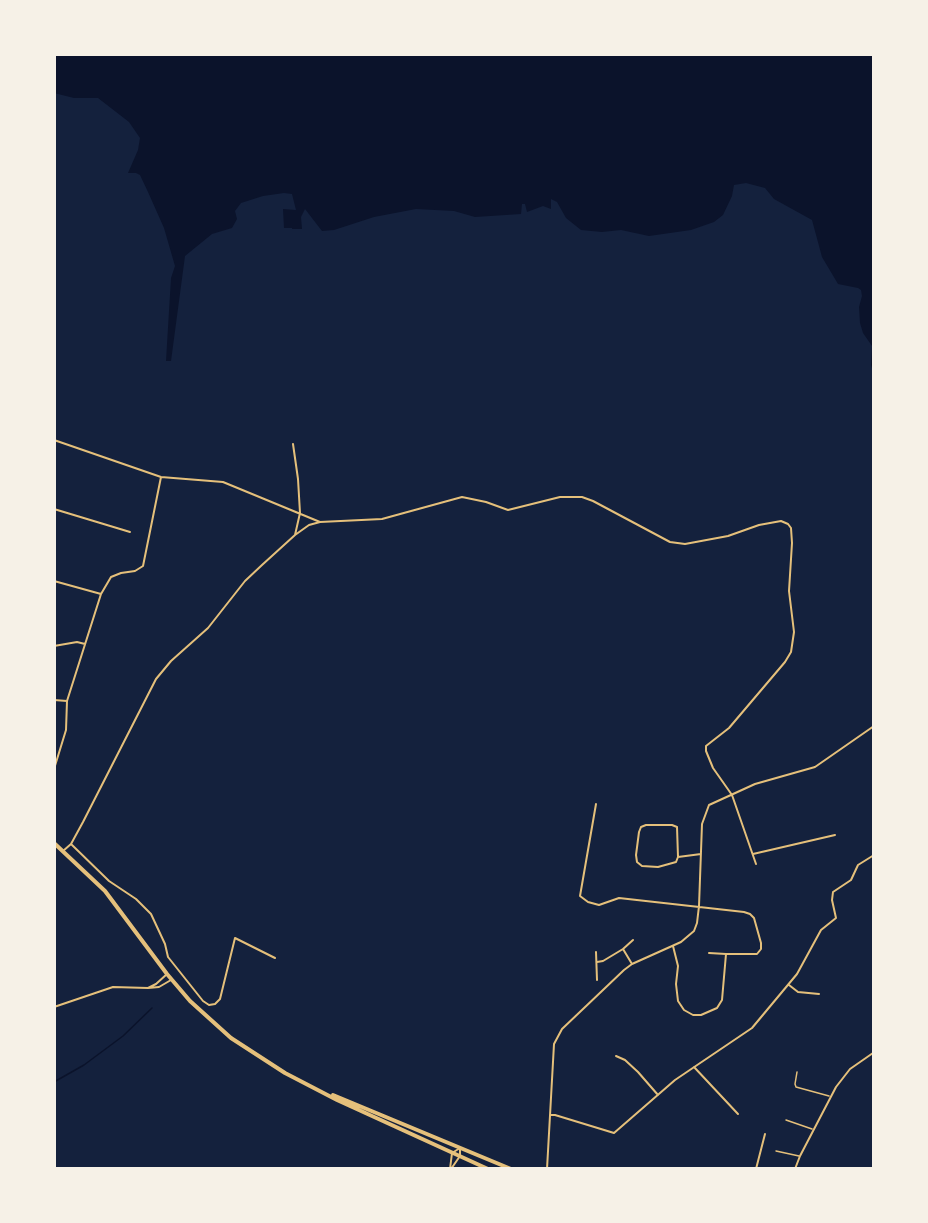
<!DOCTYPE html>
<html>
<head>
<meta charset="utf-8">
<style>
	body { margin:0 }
	#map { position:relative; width:928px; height:1223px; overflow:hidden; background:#14213d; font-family:"Source Serif 4",serif }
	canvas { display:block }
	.frame { position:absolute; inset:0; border:56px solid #f6f1e7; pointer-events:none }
</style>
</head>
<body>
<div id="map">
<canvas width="928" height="1223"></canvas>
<div class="frame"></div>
</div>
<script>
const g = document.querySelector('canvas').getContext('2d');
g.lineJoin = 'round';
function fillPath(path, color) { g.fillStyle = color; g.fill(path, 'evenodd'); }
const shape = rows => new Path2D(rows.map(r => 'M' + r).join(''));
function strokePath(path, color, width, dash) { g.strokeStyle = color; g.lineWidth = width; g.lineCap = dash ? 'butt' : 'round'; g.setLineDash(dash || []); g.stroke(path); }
fillPath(shape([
	[54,54,874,54,874,375,871,365,872,346,863,333,860,323,859,307,862,296,861,290,858,288,838,284,822,257,812,220,774,199,765,188,746,183,734,185,732,196,723,215,714,222,691,230,649,236,621,230,602,232,581,230,566,218,557,202,551,199,551,209,543,206,527,212,525,204,522,204,521,214,475,217,454,211,416,209,374,217,334,230,322,231,305,209,301,217,302,229,292,229,292,228,284,228,283,209,296,210,292,194,284,193,263,196,241,203,235,211,237,219,232,228,212,234,185,256,171,361,166,361,171,278,175,266,164,228,148,192,140,175,136,173,128,173,138,150,140,138,129,122,98,98,74,98,54,93]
]), '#0b132b');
strokePath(shape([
	[54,1082,84,1065,123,1036,152,1008]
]), '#0b132b', 1.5);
strokePath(shape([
	[797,1072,795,1084,796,1087,829,1096],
	[786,1120,812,1129],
	[776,1151,799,1156]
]), '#e5c07b', 1.5);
strokePath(shape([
	[54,440,161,477,223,482,320,522,382,519,462,497,486,502,508,510,560,497,582,497,593,501,670,542,685,544,728,536,759,525,781,521,788,524,791,528,792,543,789,591,794,632,791,652,785,662,729,728,706,746,706,751,713,768,732,795,756,864],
	[293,444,298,479,300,513,295,535],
	[54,509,130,532],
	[54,581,101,594],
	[54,646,77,642,85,644],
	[54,700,67,701],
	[54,769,66,730,67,701,101,594,111,577,121,573,135,571,143,566,161,477],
	[596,804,580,896,588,902,599,905,619,898,744,912,750,914,754,918,761,943,761,949,757,954,726,954,722,1000,717,1008,701,1015,693,1015,684,1010,678,1001,676,984,678,966,673,946],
	[646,825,672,825,677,827,678,857,676,862,658,867,642,866,637,862,636,855,639,832,641,827,646,825],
	[71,844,109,881,136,899,151,914,165,944,168,957,203,1001,209,1005,215,1004,220,999,235,938,275,958],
	[63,851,71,844,83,822,156,679,171,661,208,628,245,581,262,565,295,535,309,525,320,522],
	[753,854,835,835],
	[678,857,701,854],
	[623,949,633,940],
	[596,952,597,980],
	[709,953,726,954],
	[597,962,603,961,623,949,632,964],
	[167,974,156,984,148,988,159,987,171,980],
	[789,985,798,992,819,994],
	[54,1007,113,987,148,988],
	[616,1056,625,1060,638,1072,658,1095],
	[694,1067,738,1114],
	[550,1115,555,1115,614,1133,675,1080,752,1028,797,974,821,930,836,918,832,900,833,892,851,880,858,865,874,855],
	[450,1169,452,1153,460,1148],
	[451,1169,460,1156,460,1148],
	[547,1169,554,1044,562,1029,624,970,632,964,681,942,694,931,697,923,699,906,702,824,709,805,755,784,815,767,874,726],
	[756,1169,765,1134],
	[795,1169,800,1156,836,1087,850,1069,873,1053]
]), '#e5c07b', 2);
strokePath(shape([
	[54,843,105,891,167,974,190,1001,231,1038,285,1073,337,1100,488,1169],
	[333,1095,511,1169]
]), '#e5c07b', 4);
</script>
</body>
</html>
